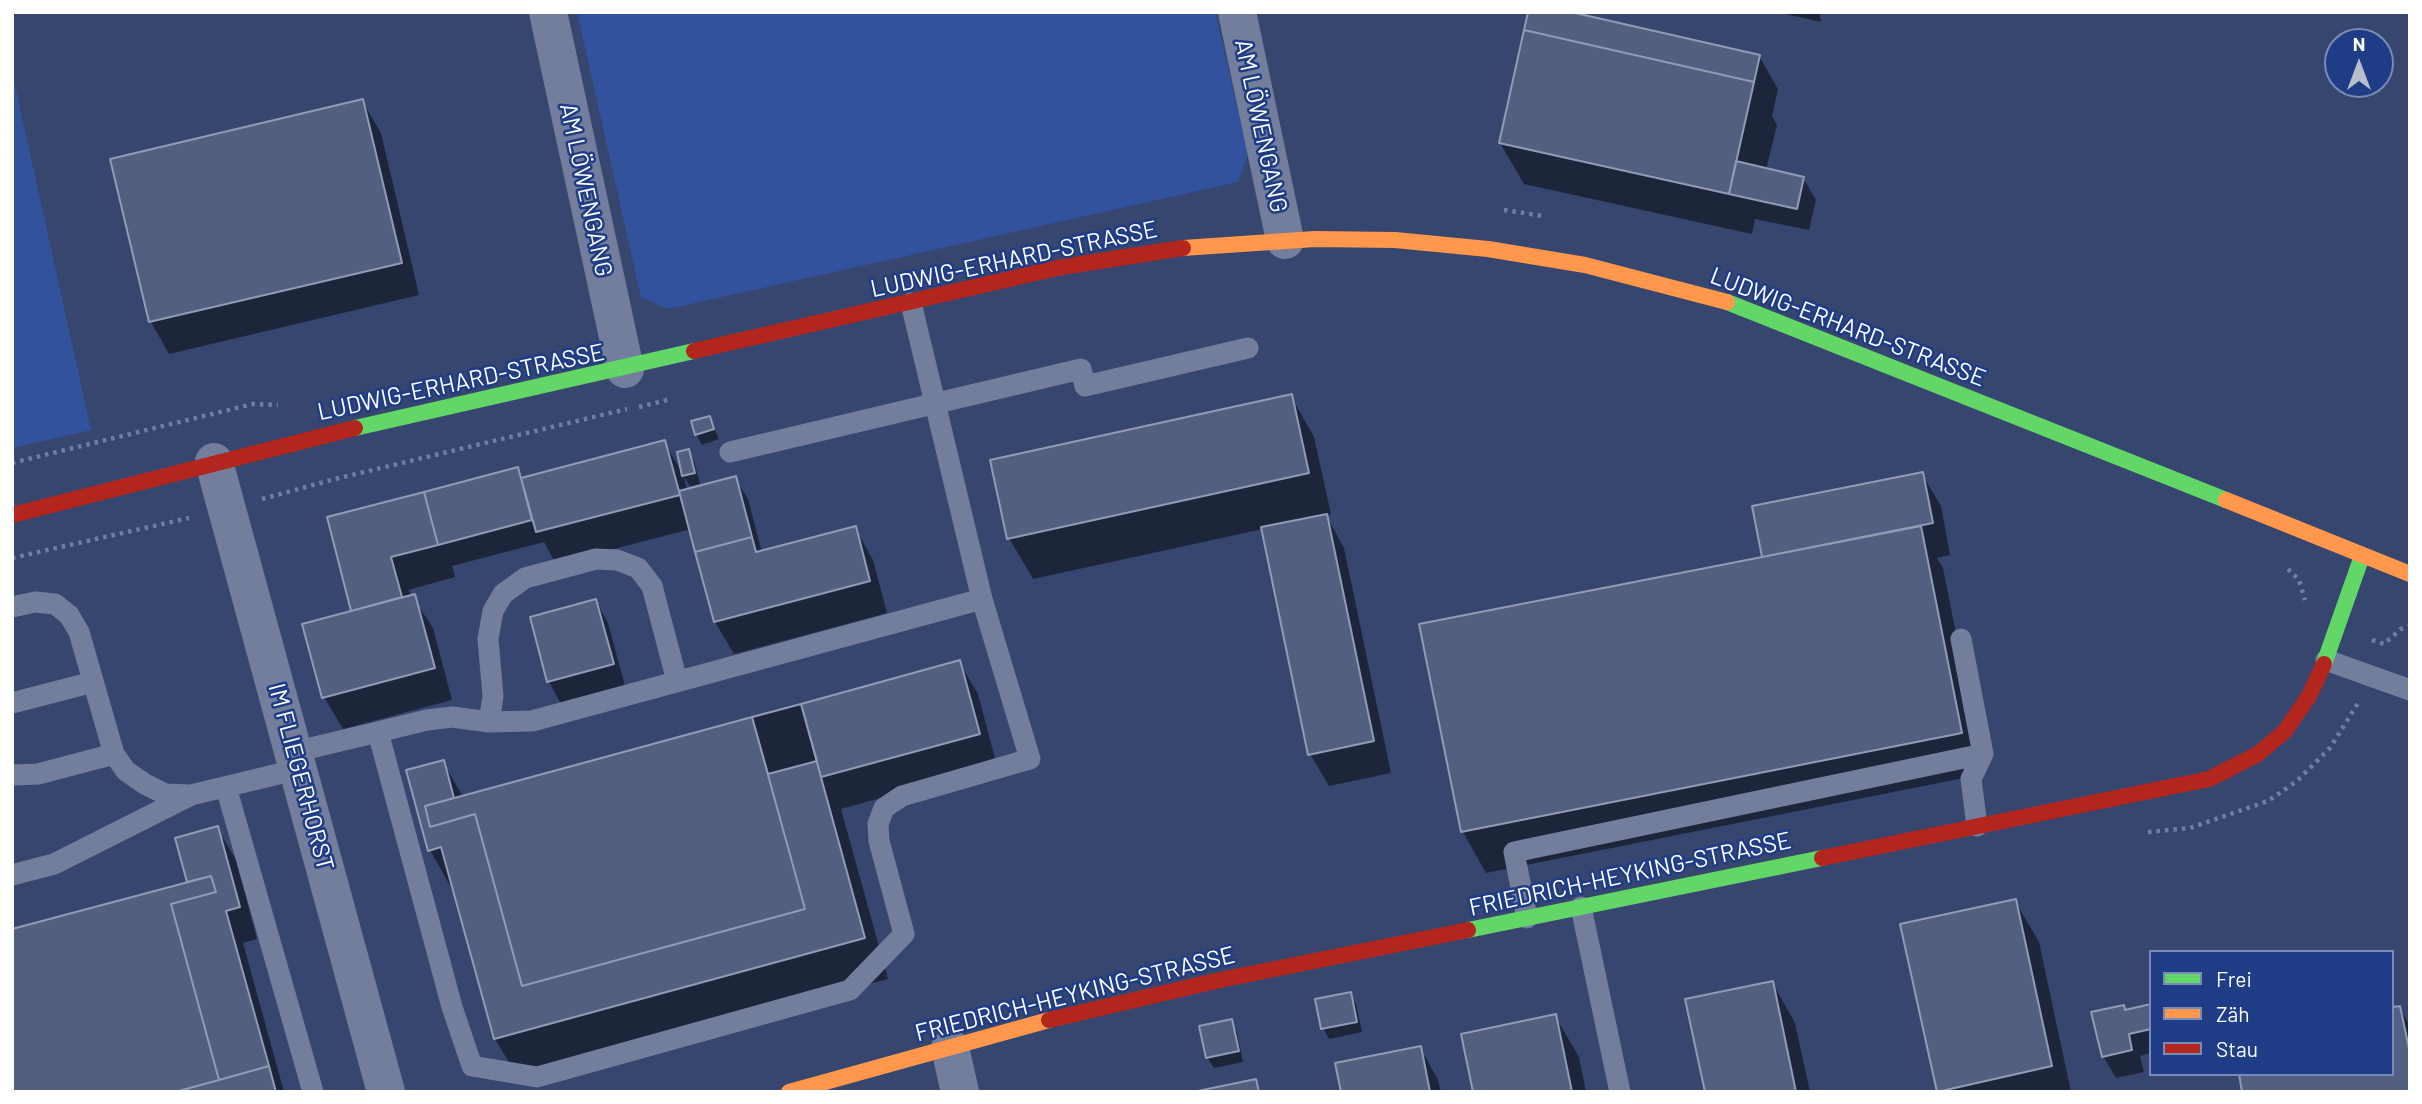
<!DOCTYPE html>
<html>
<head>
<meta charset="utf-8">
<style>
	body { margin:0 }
	#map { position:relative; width:2422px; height:1104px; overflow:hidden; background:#37466f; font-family:Barlow,sans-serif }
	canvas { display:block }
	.frame { position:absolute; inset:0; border:14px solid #fff; pointer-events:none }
	.legend { position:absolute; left:2149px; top:950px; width:245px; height:126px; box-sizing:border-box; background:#1f3c87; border:2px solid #798ab7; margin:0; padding:9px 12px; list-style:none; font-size:21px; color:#fff }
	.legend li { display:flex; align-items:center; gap:14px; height:35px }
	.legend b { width:35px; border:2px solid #798ab7 }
	.north { position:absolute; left:2324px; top:28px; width:70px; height:70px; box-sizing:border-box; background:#1f3c87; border:2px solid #798ab7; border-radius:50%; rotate:0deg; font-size:19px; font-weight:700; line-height:28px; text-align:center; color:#fff }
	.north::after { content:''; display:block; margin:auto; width:24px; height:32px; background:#b9becd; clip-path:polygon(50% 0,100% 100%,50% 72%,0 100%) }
</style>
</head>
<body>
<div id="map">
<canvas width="2422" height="1104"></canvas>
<div class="frame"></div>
<ul class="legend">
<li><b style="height:9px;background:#63d668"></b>Frei</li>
<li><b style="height:9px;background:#ff974d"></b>Zäh</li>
<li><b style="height:9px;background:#b3261e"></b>Stau</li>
</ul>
<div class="north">N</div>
</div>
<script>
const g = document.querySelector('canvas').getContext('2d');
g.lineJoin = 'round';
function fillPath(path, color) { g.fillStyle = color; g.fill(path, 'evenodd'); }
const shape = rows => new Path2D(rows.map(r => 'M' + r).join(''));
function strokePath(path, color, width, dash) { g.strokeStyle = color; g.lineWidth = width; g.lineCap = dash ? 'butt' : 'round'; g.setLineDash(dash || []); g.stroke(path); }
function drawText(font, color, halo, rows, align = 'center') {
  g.font = font + ' Barlow,sans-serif'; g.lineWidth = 5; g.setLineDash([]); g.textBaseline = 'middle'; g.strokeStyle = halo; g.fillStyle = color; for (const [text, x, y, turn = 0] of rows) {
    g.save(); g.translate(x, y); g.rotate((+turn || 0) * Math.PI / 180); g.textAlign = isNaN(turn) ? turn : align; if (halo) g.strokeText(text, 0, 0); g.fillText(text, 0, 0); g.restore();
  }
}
fillPath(shape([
	[577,12,1215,12,1248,154,1238,182,668,309,641,297],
	[12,72,91,430,12,448]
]), '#33529e');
fillPath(shape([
	[1777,12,1819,12,1821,22],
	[1759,56,1778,89,1772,116,1777,125,1766,170,1803,178,1816,200,1809,230,1755,219,1752,234,1524,184,1500,143],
	[362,101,381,133,419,295,169,354,151,322,112,161],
	[1291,396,1314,437,1331,514,1326,515,1344,548,1391,773,1329,786,1310,754,1263,529,1033,579,1009,538],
	[709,418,719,439,702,445,696,434],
	[664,442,683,474,688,451,694,461,700,484,690,486,684,477,687,491,735,478,748,499,762,553,855,528,873,560,887,613,734,654,715,622,691,529,556,564,544,542,452,566,455,577,408,590,433,628,452,700,343,729,324,697,353,612,329,519,518,469,524,479],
	[1922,474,1941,506,1950,555,1937,558,1943,568,1984,774,1486,873,1463,832,1422,626,1765,558],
	[596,601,608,623,625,686,561,704,549,682,532,619],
	[959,662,978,694,997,766,841,809,888,979,519,1079,495,1039,453,891,430,850,408,771,443,762,463,797],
	[217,828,236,860,257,939,243,943,284,1092,12,1092,190,883],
	[2015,901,2039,942,2071,1092,1939,1092,1902,925],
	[1772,982,1795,1023,1810,1092,1706,1092],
	[1350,994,1356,1004,1362,1032,1329,1039,1323,1028],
	[2151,1006,2151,1053,2140,1056,2144,1072,2116,1078,2103,1056,2125,1012],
	[2399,1007,2410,1026,2410,1092,2392,1074],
	[1555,1016,1579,1057,1586,1092,1475,1092],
	[1231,1021,1237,1032,1243,1062,1214,1068,1207,1057],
	[1420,1047,1438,1080,1441,1092,1343,1092]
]), '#0007');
const building = shape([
	[1528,12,1571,12,1760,55,1754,82,1524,30,1528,12],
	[1524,30,1754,82,1729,194,1499,143,1524,30],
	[363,99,402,263,149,322,110,159,363,99],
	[1736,161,1804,177,1797,209,1729,194,1736,161],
	[1292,394,1309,473,1007,539,990,460,1292,394],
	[710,416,714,429,695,435,691,421,710,416],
	[665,440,680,495,536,532,521,478,665,440],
	[689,449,695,473,682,476,677,452,689,449],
	[518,467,532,520,438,545,424,492,518,467],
	[1923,472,1933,523,1762,557,1752,506,1923,472],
	[736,476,752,537,695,552,679,491,736,476],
	[424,492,438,545,391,557,402,597,351,611,327,517,424,492],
	[1327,514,1374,741,1308,755,1261,527,1327,514],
	[856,526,870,581,714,622,695,552,752,537,756,552,856,526],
	[1921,526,1962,733,1461,832,1419,624,1921,526],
	[415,594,435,668,322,698,302,624,415,594],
	[596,599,614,664,547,682,530,617,596,599],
	[960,660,980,734,821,777,801,704,960,660],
	[801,704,865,938,494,1039,441,847,428,851,406,770,444,760,454,798,425,806,430,827,475,814,522,986,805,909,752,717,801,704],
	[801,704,817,761,768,774,752,717,801,704],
	[752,717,805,909,522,986,475,814,430,827,425,806,752,717],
	[218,826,240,907,226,911,269,1066,219,1080,171,904,216,892,211,876,187,882,175,838,218,826],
	[211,876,216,892,171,904,219,1080,175,1092,12,1092,12,929,211,876],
	[2016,899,2052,1066,1937,1092,1900,924,2016,899],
	[1773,981,1796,1092,1705,1092,1685,999,1773,981],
	[1351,992,1357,1022,1321,1029,1315,999,1351,992],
	[2151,1004,2151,1029,2129,1034,2132,1050,2102,1057,2091,1012,2124,1005,2125,1010,2151,1004],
	[2400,1006,2410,1053,2410,1092,2242,1092,2239,1074,2392,1074,2392,1007,2400,1006],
	[1556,1014,1572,1092,1473,1092,1461,1034,1556,1014],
	[1232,1019,1239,1051,1206,1058,1199,1026,1232,1019],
	[1421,1046,1430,1092,1341,1092,1335,1063,1421,1046],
	[269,1066,276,1092,175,1092,219,1080,269,1066],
	[1256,1079,1259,1092,1193,1092,1256,1079]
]);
fillPath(building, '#525f80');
strokePath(building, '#919bb3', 2);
strokePath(shape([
	[1504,210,1543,216],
	[639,407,671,399],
	[12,463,253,404,278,405],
	[262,499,335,479,627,409],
	[12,558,189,518],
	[2288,569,2299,580,2305,600],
	[2372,640,2384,644,2401,629,2410,626],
	[2148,832,2190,828,2268,801,2297,781,2330,748,2358,703]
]), '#737e9d', 4.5, [3.5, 5]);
strokePath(shape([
	[911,303,982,599],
	[730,452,1081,369,1085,386,1248,348],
	[12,607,35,602,55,604,69,615,79,632,114,754,126,771,145,784,165,794,190,795],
	[1961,639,1983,754,1971,779,1977,826],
	[2326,660,2410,690],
	[12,703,93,682],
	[489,722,493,696,488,639,493,611,503,594,525,578,596,559,617,560,638,568,652,586,677,681],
	[294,752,378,732,427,720,452,717,489,722,532,721,982,599,1030,759,902,796,884,808,878,824,879,841,904,934,850,990,537,1077,472,1066,452,1007,378,732],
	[12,775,38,774,114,754],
	[226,787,313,1092],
	[12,875,54,864,191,795,299,769],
	[1581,907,1620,1092],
	[1527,918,1514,852,1983,754]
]), '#737e9d', 21);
strokePath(shape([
	[548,12,625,369],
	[1237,12,1285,240],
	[214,462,386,1092],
	[950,1048,960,1092]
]), '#737e9d', 38);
strokePath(shape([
	[1727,302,2226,500],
	[355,428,694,351],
	[2324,664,2362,556],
	[1468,930,1822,858]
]), '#63d668', 16);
strokePath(shape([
	[1183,248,1315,239,1395,240,1488,249,1585,265,1727,302],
	[2226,500,2410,574],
	[789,1092,1049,1020]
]), '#ff974d', 16);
strokePath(shape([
	[694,351,1062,267,1183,248],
	[12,515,355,428],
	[1822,858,2209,779,2258,754,2285,731,2309,696,2324,664],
	[1049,1020,1220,980,1468,930]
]), '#b3261e', 16);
drawText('24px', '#fff', '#1f3c87', [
	["AM LÖWENGANG",1261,126,78],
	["AM LÖWENGANG",586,190,78],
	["LUDWIG-ERHARD-STRASSE",1014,259,-12],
	["LUDWIG-ERHARD-STRASSE",1848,327,21],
	["LUDWIG-ERHARD-STRASSE",461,382,-12],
	["IM FLIEGERHORST",301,777,75],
	["FRIEDRICH-HEYKING-STRASSE",1630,874,-12],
	["FRIEDRICH-HEYKING-STRASSE",1075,994,-14]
]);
</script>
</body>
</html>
